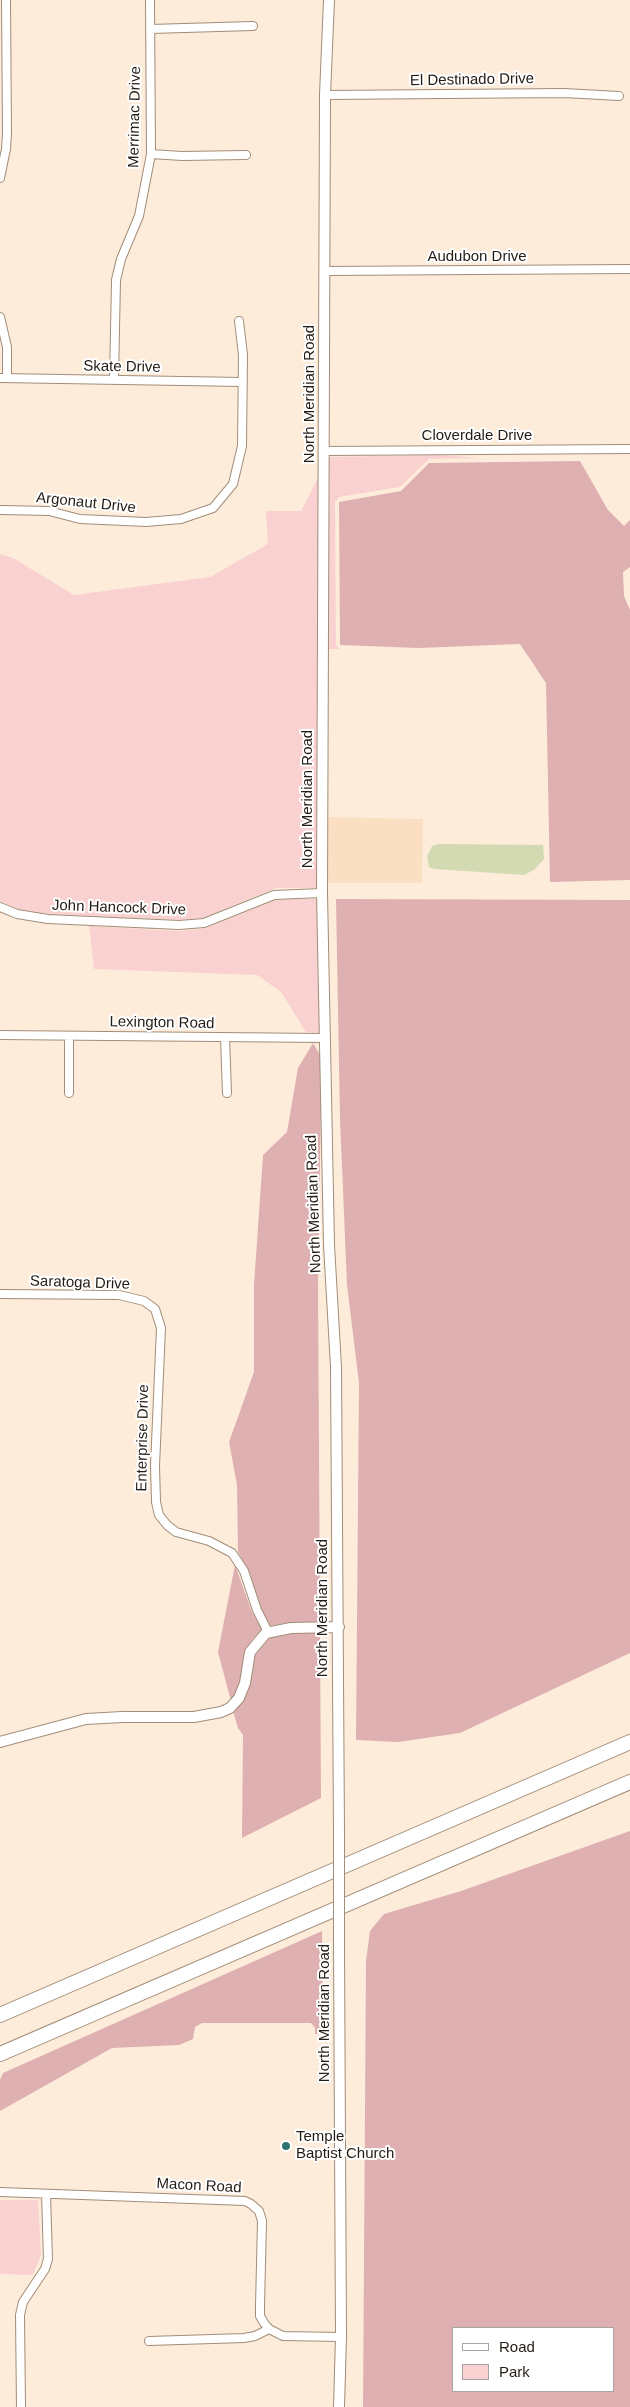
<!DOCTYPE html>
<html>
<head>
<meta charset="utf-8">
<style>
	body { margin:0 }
	#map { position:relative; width:630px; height:2407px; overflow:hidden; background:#feecda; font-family:Arial,sans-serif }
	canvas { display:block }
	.legend { position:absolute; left:452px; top:2327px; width:162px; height:65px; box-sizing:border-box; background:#fff; border:1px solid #a7a4a1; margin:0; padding:6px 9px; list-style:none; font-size:15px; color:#241c14 }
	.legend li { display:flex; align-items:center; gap:10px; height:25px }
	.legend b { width:25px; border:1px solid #a7a4a1 }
</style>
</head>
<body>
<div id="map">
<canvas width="630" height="2407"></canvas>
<ul class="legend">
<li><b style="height:6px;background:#fff"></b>Road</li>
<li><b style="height:14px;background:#f9d1d1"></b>Park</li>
</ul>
</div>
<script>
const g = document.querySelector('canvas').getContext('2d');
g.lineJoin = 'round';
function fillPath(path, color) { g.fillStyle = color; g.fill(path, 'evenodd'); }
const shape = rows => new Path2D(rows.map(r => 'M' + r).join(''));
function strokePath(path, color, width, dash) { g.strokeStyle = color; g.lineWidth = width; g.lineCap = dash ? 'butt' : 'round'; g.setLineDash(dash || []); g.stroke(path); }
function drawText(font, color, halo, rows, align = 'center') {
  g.font = font + ' Arial,sans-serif'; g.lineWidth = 4; g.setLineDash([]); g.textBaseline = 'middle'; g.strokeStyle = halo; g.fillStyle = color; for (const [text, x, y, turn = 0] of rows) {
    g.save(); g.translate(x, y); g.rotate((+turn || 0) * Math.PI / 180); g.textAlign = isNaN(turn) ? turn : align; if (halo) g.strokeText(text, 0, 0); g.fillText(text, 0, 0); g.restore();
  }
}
fillPath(shape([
	[328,817,423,819,422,883,327,883]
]), '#fbdfc3');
fillPath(shape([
	[437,455,481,458,429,459,400,487,339,497,335,502,336,645,339,649,328,649,329,457],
	[320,474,318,888,276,888,203,918,179,920,48,914,18,909,0,901,0,554,13,558,74,595,210,577,268,544,266,511,301,511],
	[292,899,318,899,320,1033,306,1032,281,992,257,975,94,969,89,926,179,931,206,928,275,900],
	[0,2200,38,2200,41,2255,33,2275,0,2274]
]), '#f9d1d1');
fillPath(shape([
	[580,461,608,510,624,526,630,520,630,567,623,572,624,596,630,610,630,880,550,882,546,683,520,644,418,648,340,645,339,502,401,491,429,463],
	[336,899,630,900,630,1653,460,1733,398,1742,356,1740,359,1383,347,1285,340,1119],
	[313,1043,320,1055,321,1098,318,1284,320,1622,291,1622,270,1626,261,1608,248,1569,238,1552,237,1485,229,1442,254,1372,254,1285,263,1155,287,1132,298,1068],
	[235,1565,252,1612,262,1630,252,1640,246,1651,240,1682,235,1695,231,1701,218,1652],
	[291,1633,320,1633,321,1798,242,1838,243,1735,238,1728,233,1711,247,1694,254,1655,259,1647,270,1637],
	[630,1831,630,2407,363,2407,366,1961,370,1931,384,1914,461,1891],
	[454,2328,614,2328,614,2391,454,2391],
	[322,1931,323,2034,315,2034,315,2028,311,2023,202,2023,195,2027,193,2039,179,2045,112,2048,0,2111,0,2080,3,2073]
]), '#deb0b1');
fillPath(shape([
	[438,844,543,845,544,859,534,870,524,875,434,869,429,867,427,856,432,846]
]), '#d3dab2');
const street = shape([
	[150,29,253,26],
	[325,95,564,93,619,96],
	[151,154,182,156,246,155],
	[0,178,6,149,7,133,6,0],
	[325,271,630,269],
	[0,317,7,347,7,378],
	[0,378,243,382],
	[114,379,116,280,121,259,139,216,151,154,150,0],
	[325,451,630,449],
	[0,510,49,511,80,519,146,522,181,519,213,508,233,484,242,446,243,355,239,321],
	[0,907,17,914,48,919,179,925,204,923,274,895,322,893],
	[0,1035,324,1038],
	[69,1036,69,1093],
	[225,1038,227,1093],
	[0,1294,119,1295,144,1301,155,1309,161,1328,155,1466,156,1502,159,1515,167,1525,176,1532,209,1541,232,1553,244,1571,257,1610,268,1632],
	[0,2192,245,2201,251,2204,259,2211,262,2221,260,2306,260,2316,264,2323,269,2329,283,2336,341,2337],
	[149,2341,244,2338,255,2336,269,2329],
	[21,2407,20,2315,23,2302,45,2269,48,2259,46,2194]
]);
const secondary = shape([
	[329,0,325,95,322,893,329,1245,336,1367,339,1833],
	[0,1742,86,1719,122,1717,194,1717,221,1712,230,1708,239,1698,245,1683,250,1652,266,1633,291,1628,339,1627],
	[339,2407,341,2337,339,1946]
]);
const highway = shape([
	[0,2015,630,1742],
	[0,2054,630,1782]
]);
strokePath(street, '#a18d78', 10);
strokePath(secondary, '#a18d78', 12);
strokePath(highway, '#a18d78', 16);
strokePath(street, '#fff', 8);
strokePath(secondary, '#fff', 10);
strokePath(highway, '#fff', 14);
const secondaryBridge = shape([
	[339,1833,339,1946]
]);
strokePath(secondaryBridge, '#a18d78', 12, []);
strokePath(secondaryBridge, '#fff', 10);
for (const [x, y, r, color] of [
	[286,2146,5,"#2d7672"]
]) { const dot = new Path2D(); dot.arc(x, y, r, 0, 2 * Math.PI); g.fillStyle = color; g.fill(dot); strokePath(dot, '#fff', 2); }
drawText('15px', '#241c14', '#fff', [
	["El Destinado Drive",472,80,-1],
	["Merrimac Drive",135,117,-89],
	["Audubon Drive",477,257],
	["Skate Drive",122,367,1],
	["North Meridian Road",310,394,-90],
	["Cloverdale Drive",477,436],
	["Argonaut Drive",86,503,6],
	["North Meridian Road",308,799,-90],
	["John Hancock Drive",119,908,2],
	["Lexington Road",162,1023,1],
	["North Meridian Road",314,1204,-92],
	["Saratoga Drive",80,1283,2],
	["Enterprise Drive",143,1438,-89],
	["North Meridian Road",323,1608,-90],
	["North Meridian Road",325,2013,-90],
	["Macon Road",199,2186,3]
]);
drawText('15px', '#241c14', '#fff', [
	["Temple",296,2137],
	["Baptist Church",296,2154]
], 'left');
</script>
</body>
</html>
